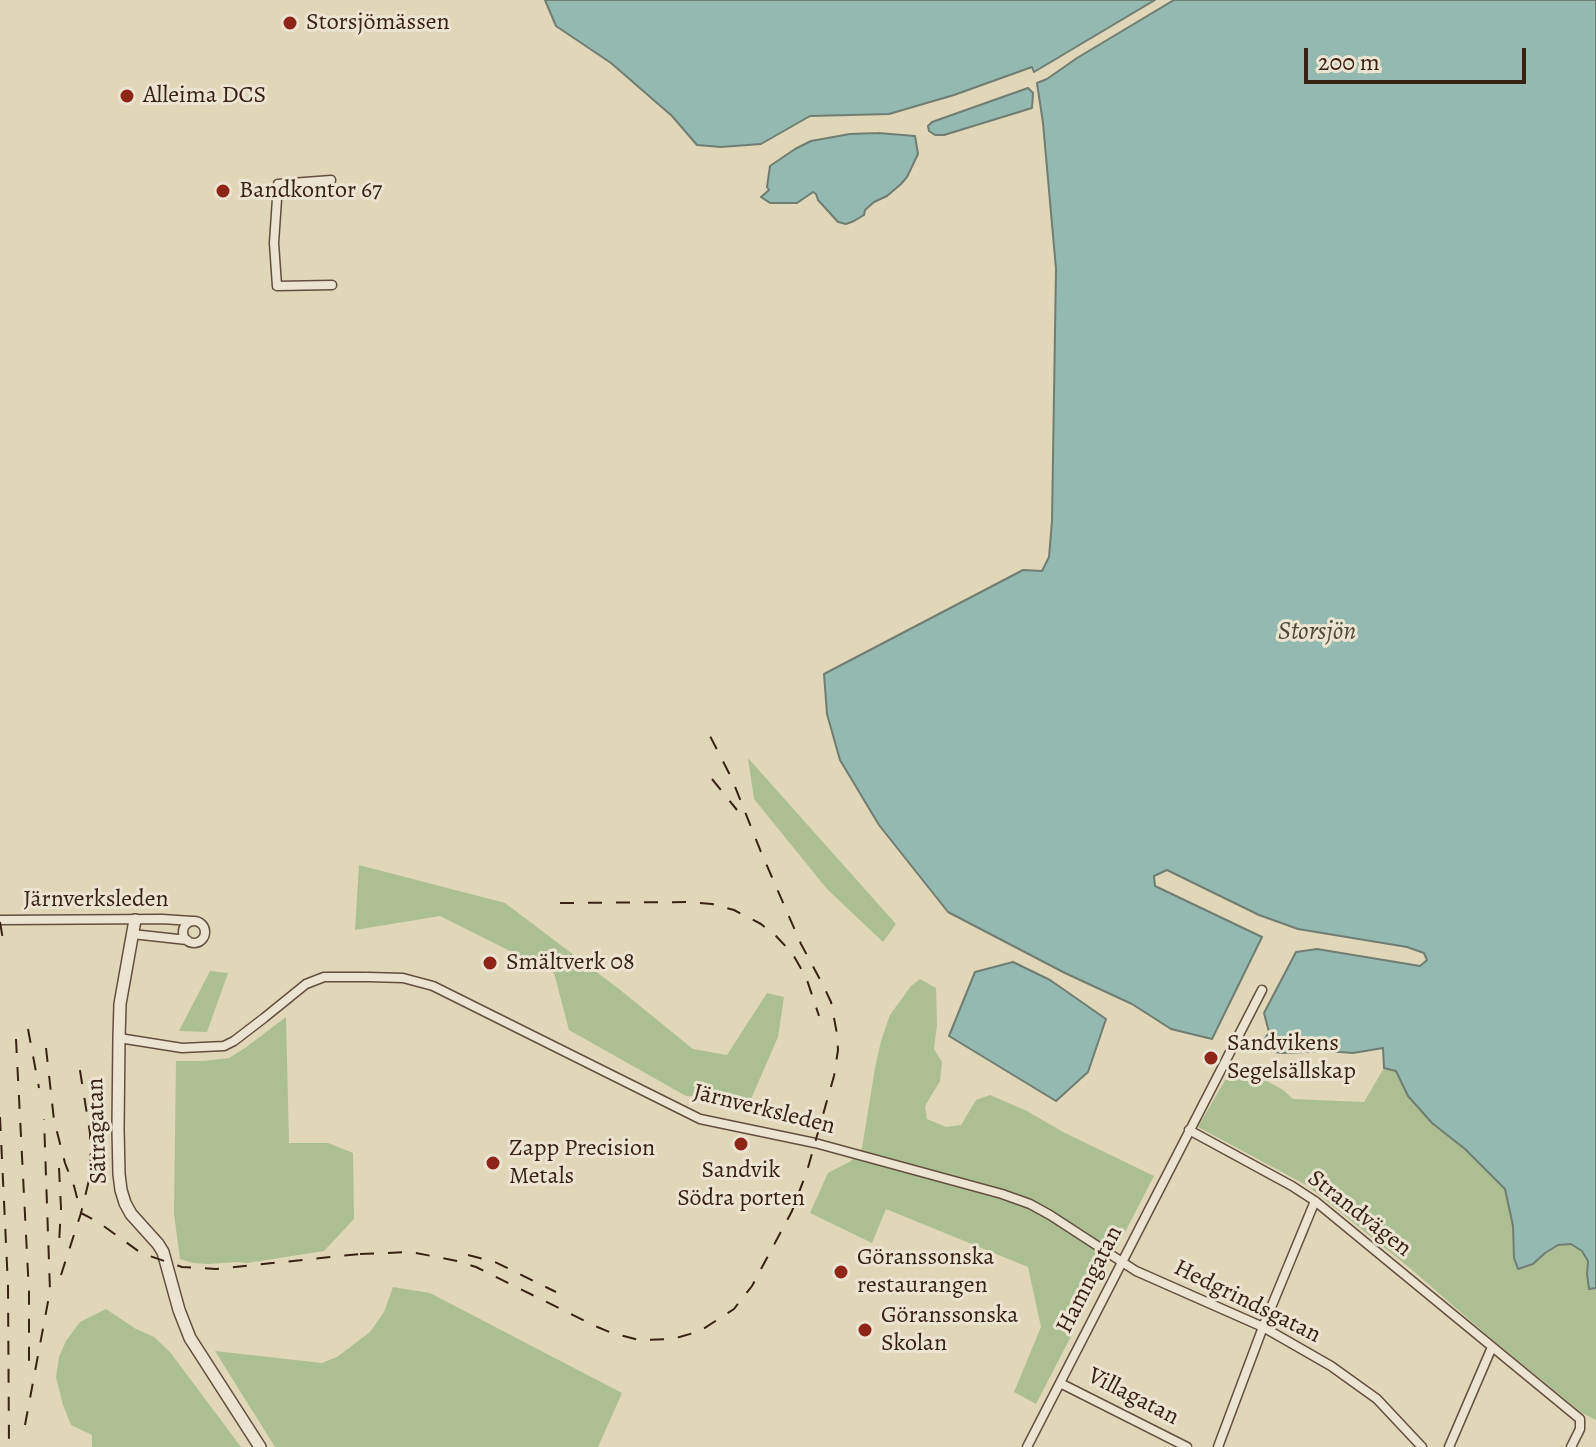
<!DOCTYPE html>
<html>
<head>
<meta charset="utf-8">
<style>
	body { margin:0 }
	#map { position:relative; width:1596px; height:1447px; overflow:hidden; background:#e0d6b8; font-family:Alegreya,serif }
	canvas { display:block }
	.scale { position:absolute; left:1304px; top:48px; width:222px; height:36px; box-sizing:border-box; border:4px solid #392214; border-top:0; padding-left:10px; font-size:24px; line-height:28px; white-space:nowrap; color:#392214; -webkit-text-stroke:6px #ebe4d1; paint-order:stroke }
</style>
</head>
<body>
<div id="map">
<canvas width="1596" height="1447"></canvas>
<div class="scale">200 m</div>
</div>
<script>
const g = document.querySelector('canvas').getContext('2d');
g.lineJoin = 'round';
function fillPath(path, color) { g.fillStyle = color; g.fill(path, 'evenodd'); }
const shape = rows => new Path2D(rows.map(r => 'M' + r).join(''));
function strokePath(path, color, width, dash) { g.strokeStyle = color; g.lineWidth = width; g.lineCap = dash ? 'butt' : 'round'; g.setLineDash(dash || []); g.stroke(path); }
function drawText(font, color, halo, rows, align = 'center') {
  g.font = font + ' Alegreya,serif'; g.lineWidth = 6; g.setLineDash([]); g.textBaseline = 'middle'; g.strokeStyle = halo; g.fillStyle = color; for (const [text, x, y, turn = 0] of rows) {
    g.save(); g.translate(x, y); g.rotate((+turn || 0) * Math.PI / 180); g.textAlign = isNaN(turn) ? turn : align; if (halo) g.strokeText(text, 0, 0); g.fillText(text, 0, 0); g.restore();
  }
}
fillPath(shape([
	[748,758,896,924,883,942,827,889,754,799],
	[359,865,505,903,619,989,693,1049,727,1055,767,993,784,997,778,1037,751,1099,686,1096,569,1030,554,973,440,916,355,930],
	[210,971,228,973,207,1032,179,1031],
	[920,979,936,988,937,1025,934,1049,942,1062,940,1081,925,1106,927,1119,946,1127,961,1125,976,1100,990,1095,1027,1111,1063,1132,1154,1176,1036,1404,1014,1392,1041,1327,1028,1267,886,1209,872,1243,810,1213,828,1173,851,1161,862,1148,875,1068,881,1041,890,1015,911,986],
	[286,1017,289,1143,328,1143,353,1153,354,1219,324,1251,247,1263,238,1262,208,1264,193,1263,180,1259,174,1214,176,1061,203,1061,229,1058,245,1048],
	[1384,1068,1396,1071,1408,1096,1432,1123,1465,1149,1505,1189,1513,1226,1514,1258,1533,1264,1545,1253,1558,1244,1571,1244,1582,1251,1588,1261,1587,1274,1589,1289,1596,1288,1596,1420,1582,1413,1488,1336,1411,1269,1308,1186,1198,1127,1228,1075,1247,1081,1265,1080,1283,1090,1293,1099,1364,1102],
	[393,1287,430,1293,622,1393,598,1447,275,1447,215,1351,322,1363,337,1357,370,1332,384,1312],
	[106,1309,136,1329,154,1337,170,1352,241,1447,92,1447,92,1435,71,1425,63,1405,56,1377,59,1357,66,1341,80,1322]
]), '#acbf93');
const water = shape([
	[545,0,1155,0,1034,72,1032,67,954,95,889,114,810,116,761,144,721,147,697,145,672,116,611,63,556,26,545,0],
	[1174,0,1596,0,1596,1288,1589,1289,1587,1274,1588,1261,1582,1251,1571,1244,1558,1245,1545,1253,1533,1264,1518,1269,1514,1258,1513,1226,1505,1189,1465,1149,1432,1123,1408,1096,1396,1071,1384,1068,1383,1048,1353,1053,1326,1051,1282,1053,1268,1051,1263,1042,1269,1032,1264,1013,1296,952,1317,949,1420,966,1427,960,1424,953,1407,947,1298,929,1259,915,1167,870,1154,876,1155,886,1262,937,1212,1039,1171,1029,1132,1004,1065,973,948,912,879,825,840,760,827,714,824,674,1023,570,1042,571,1049,557,1052,521,1056,269,1043,123,1037,83,1047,79,1077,58,1174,0],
	[1028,88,1033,93,1032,108,944,135,935,135,929,131,928,126,932,122,1028,88],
	[878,133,915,136,918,154,907,177,901,184,887,196,874,202,865,210,864,215,854,221,846,224,838,222,818,200,816,194,813,192,797,203,770,203,761,197,769,190,767,187,770,166,795,149,811,141,850,134,878,133],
	[1013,962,1050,980,1106,1019,1088,1072,1056,1101,949,1036,975,972,1013,962]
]);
fillPath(water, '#94b9b1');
strokePath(water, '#707d72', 2);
const minor = shape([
	[331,180,278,184,274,243,277,286,332,285],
	[0,920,162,919,192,921],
	'183 932a11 11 0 1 1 22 0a11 11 0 1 1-22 0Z',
	[132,934,187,940],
	[368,977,403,978,433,986,700,1119,815,1143,1002,1194,1030,1204,1050,1215,1136,1271,1263,1327,1331,1366,1377,1399,1422,1447],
	[119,1038,182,1048,224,1046,234,1041,264,1018,306,984,324,977,366,977],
	[1189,1130,1292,1186,1315,1201,1580,1419,1580,1429,1571,1447],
	[1060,1383,1187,1447],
	[1027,1447,1262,990],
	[1218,1447,1263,1327,1315,1201],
	[1449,1447,1492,1347]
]);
const tertiary = shape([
	[135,920,120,1004,119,1038,118,1129,119,1174,121,1190,125,1203,131,1214,158,1244,163,1252,179,1310,190,1338,260,1447]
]);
strokePath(minor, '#634f3d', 11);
strokePath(tertiary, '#634f3d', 14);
strokePath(minor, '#ebe4d1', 8);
strokePath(tertiary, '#ebe4d1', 11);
strokePath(shape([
	[712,779,737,810],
	[560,903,690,902,712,904,734,910,761,924,776,936,792,953,806,977,819,1016],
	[0,922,3,940],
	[28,1029,39,1088],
	[16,1039,29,1293,29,1362],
	[46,1048,54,1120,65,1163,74,1186,81,1213,98,1222,141,1253,182,1267,216,1269,369,1253],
	[0,1117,8,1286,9,1447],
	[59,1168,61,1208,59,1244],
	[360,1254,411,1252,457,1261,476,1267,595,1326,612,1333,639,1340,673,1339,700,1331,734,1309,752,1286,792,1211,807,1171,834,1076,838,1050,837,1034,831,1002,824,987,801,944,761,852,732,779,709,734],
	[468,1255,495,1262,556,1292],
	[61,1275,81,1213,91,1172,90,1133,78,1058],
	[25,1425,50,1291,44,1119]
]), '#392214', 2, [14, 14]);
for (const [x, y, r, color] of [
	[290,23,8,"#8f2418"],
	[127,96,8,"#8f2418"],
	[223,191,8,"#8f2418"],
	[490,963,8,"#8f2418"],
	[1211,1058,8,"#8f2418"],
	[741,1144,8,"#8f2418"],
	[493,1163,8,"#8f2418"],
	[841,1272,8,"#8f2418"],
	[865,1330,8,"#8f2418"]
]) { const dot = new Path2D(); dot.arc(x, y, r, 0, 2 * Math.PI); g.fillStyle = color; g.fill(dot); strokePath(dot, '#ebe4d1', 3); }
drawText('24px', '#392214', '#ebe4d1', [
	["Storsjömässen",306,23],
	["Alleima DCS",143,96],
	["Bandkontor 67",239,191],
	["Smältverk 08",506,963],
	["Sandvikens",1227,1044],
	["Segelsällskap",1227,1072],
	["Zapp Precision",509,1149],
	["Metals",509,1177],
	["Sandvik",741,1171,"center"],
	["Södra porten",741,1199,"center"],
	["Göranssonska",857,1258],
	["restaurangen",857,1286],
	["Göranssonska",881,1316],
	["Skolan",881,1344]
], 'left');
drawText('24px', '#392214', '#ebe4d1', [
	["Järnverksleden",96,900],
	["Järnverksleden",764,1110,14],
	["Sätragatan",98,1131,-92],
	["Strandvägen",1359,1214,38],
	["Hamngatan",1090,1280,-63],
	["Hedgrindsgatan",1247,1302,26],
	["Villagatan",1133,1397,27]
]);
drawText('italic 26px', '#50483b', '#ebe4d1', [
	["Storsjön",1317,633]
]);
</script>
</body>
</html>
